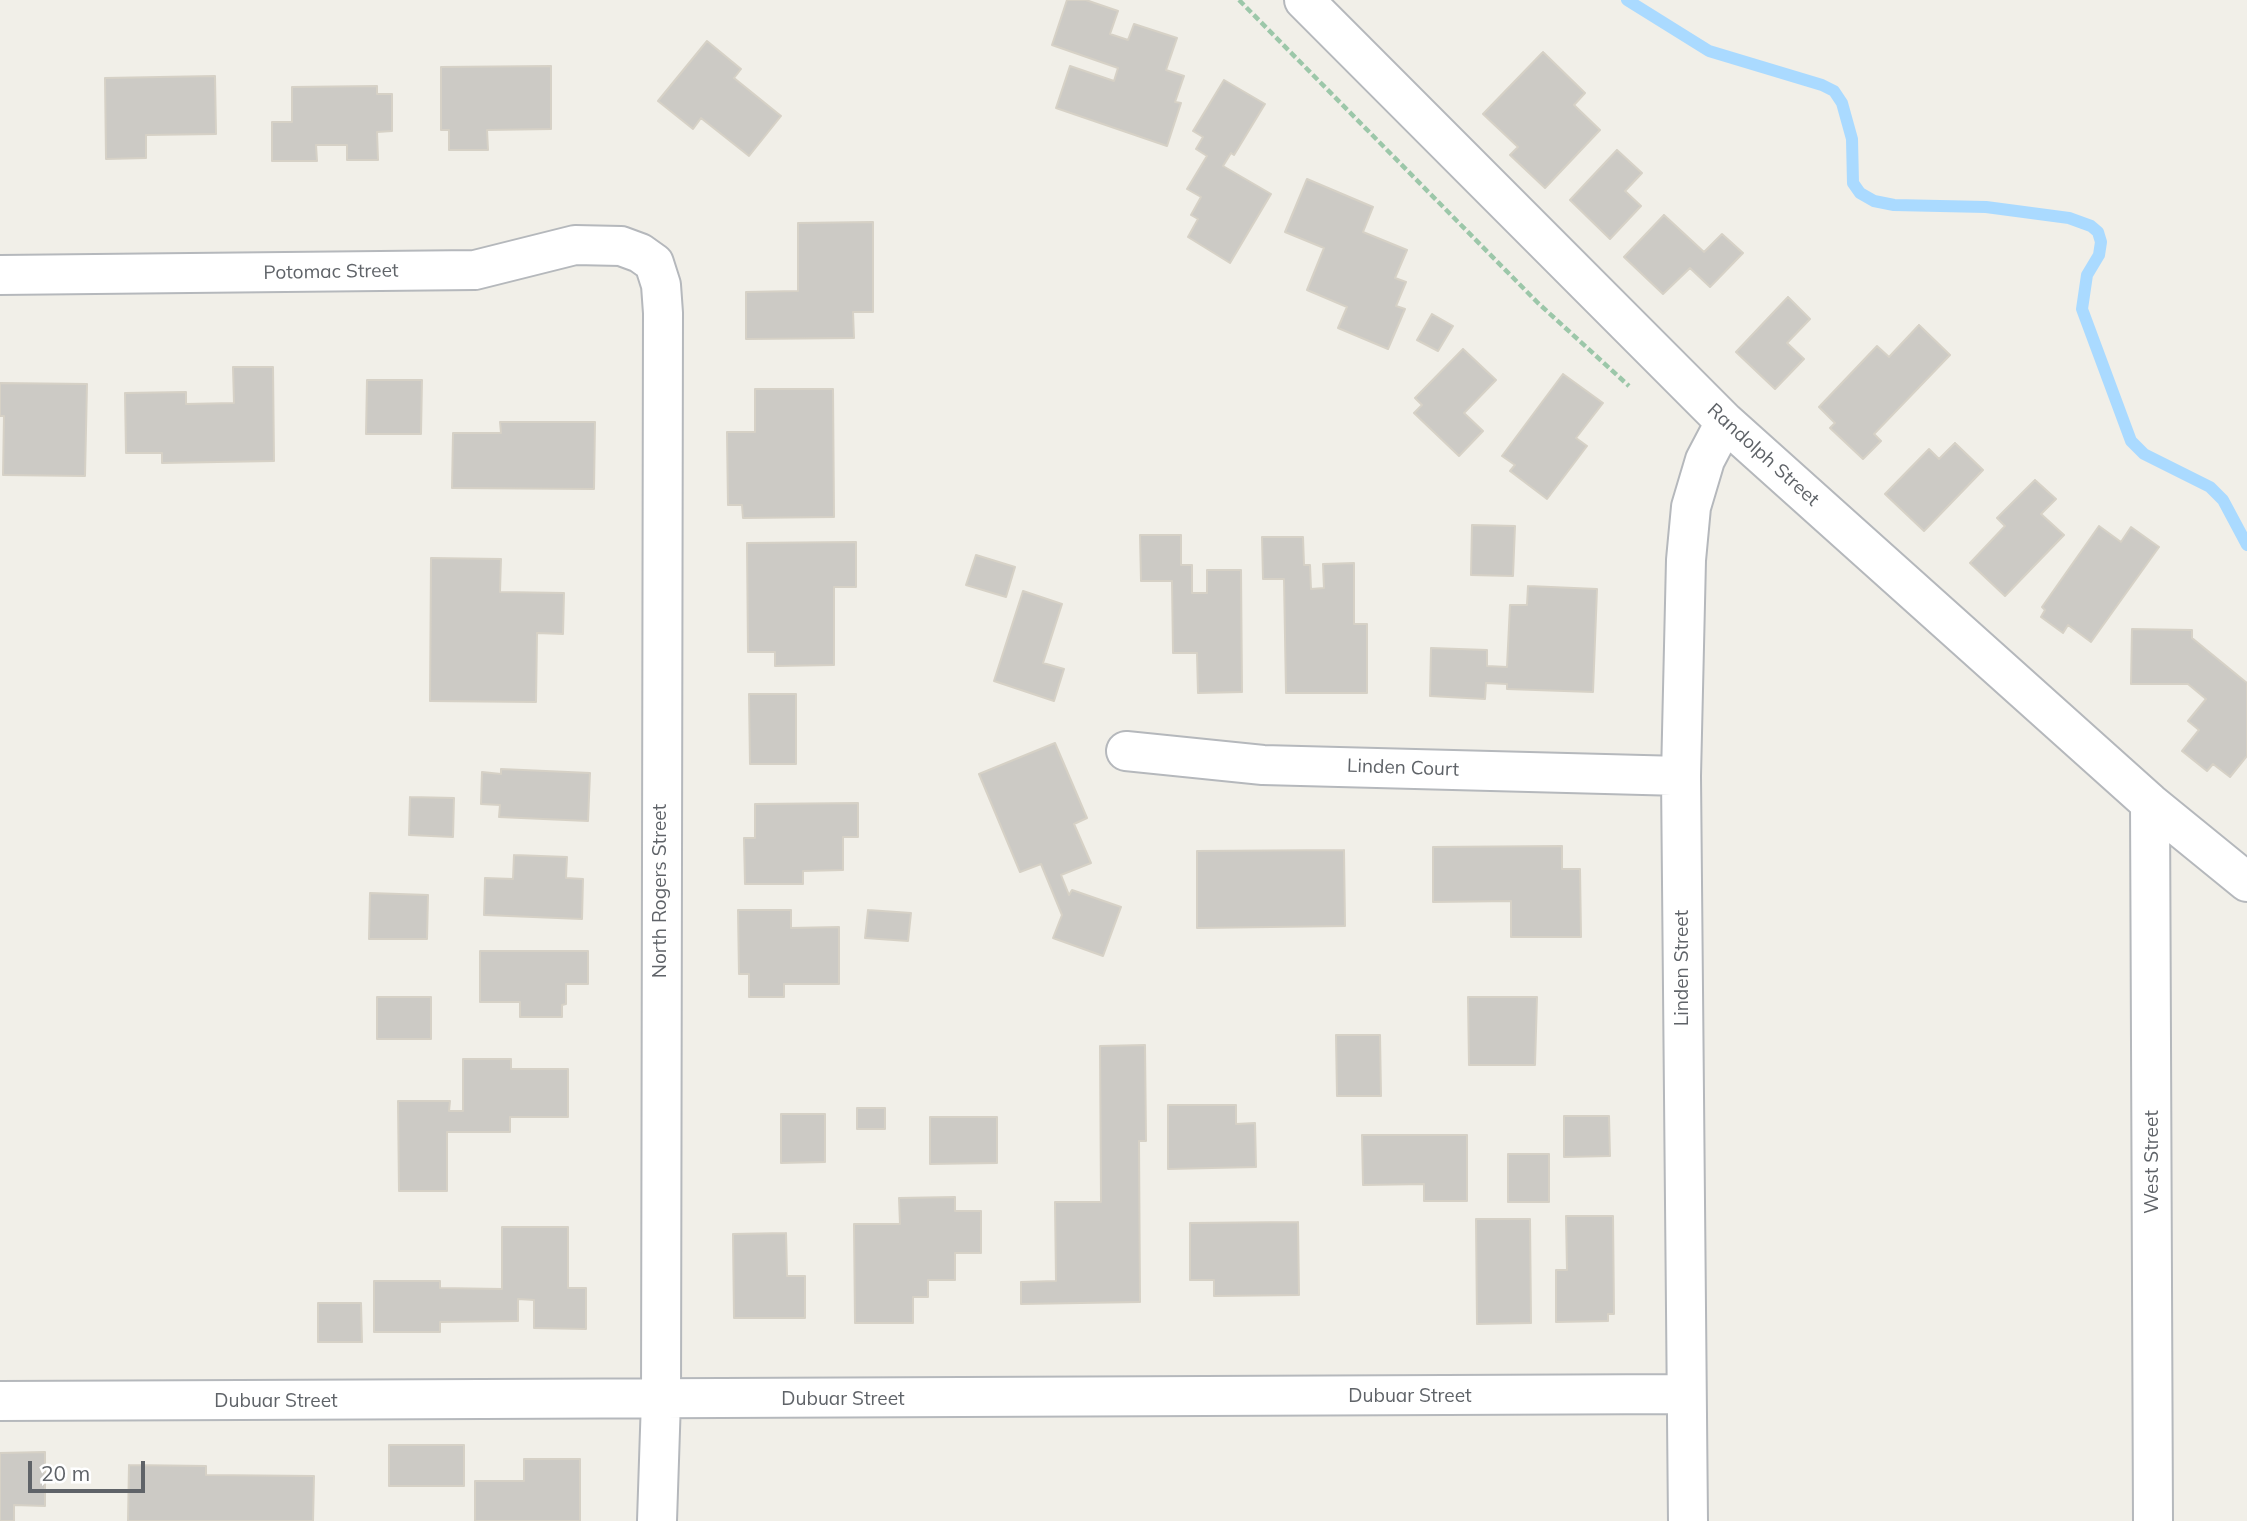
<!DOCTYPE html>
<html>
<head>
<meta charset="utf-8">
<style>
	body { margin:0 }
	#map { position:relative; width:2247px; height:1521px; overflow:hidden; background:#f1efe8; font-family:Mulish,sans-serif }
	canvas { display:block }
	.scale { position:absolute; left:28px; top:1461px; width:117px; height:32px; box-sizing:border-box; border:4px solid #5f6368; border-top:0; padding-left:9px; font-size:21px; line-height:24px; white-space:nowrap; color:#5f6368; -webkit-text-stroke:5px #fff; paint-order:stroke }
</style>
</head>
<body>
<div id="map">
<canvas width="2247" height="1521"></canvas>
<div class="scale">20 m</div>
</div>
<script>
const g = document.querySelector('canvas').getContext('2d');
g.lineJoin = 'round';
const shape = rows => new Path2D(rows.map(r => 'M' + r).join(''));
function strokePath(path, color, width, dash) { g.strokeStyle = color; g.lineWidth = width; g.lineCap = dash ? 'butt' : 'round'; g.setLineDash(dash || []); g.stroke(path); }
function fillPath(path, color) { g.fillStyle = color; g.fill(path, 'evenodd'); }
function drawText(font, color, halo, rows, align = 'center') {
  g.font = font + ' Mulish,sans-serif'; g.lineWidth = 5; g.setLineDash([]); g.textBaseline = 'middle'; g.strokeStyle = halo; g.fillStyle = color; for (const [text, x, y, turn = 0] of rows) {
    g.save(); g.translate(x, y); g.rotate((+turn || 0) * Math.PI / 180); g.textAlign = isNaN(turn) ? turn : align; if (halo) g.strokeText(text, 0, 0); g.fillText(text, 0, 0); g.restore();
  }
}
strokePath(shape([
	[1627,0,1709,51,1822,85,1834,91,1842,103,1852,139,1853,183,1860,193,1874,201,1894,205,1986,207,2069,218,2091,226,2098,232,2101,242,2099,255,2087,275,2082,309,2131,441,2144,454,2210,487,2223,500,2247,545]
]), '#aadaff', 12);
const building = shape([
	[1067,0,1086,0,1118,11,1110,34,1128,40,1134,24,1177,38,1166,70,1184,76,1175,102,1181,103,1167,146,1056,108,1070,66,1114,81,1118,68,1052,45,1067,0],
	[707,41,741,69,734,78,781,116,749,156,701,118,693,129,658,101,707,41],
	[1543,52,1585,93,1574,105,1600,130,1545,188,1510,155,1518,147,1483,114,1543,52],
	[551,66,551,129,487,130,488,150,449,150,449,130,441,130,441,67,551,66],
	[215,76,216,134,146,135,146,158,106,159,105,78,215,76],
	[1224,80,1265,104,1234,155,1231,153,1223,166,1271,194,1230,263,1188,237,1198,219,1191,215,1201,197,1187,189,1207,156,1196,149,1203,137,1193,131,1224,80],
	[377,86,377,94,392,94,392,131,377,132,378,160,347,160,347,145,316,145,317,161,272,161,272,122,292,122,292,87,377,86],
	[1617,150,1642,173,1625,191,1641,206,1610,239,1570,200,1617,150],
	[1307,179,1373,207,1363,232,1407,250,1395,278,1406,282,1396,306,1405,309,1388,349,1338,328,1347,307,1307,290,1324,248,1285,232,1307,179],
	[1664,215,1704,252,1722,234,1743,253,1710,287,1690,268,1663,294,1624,257,1664,215],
	[873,222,873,312,853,312,854,338,746,339,746,292,798,291,798,223,873,222],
	[1788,297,1810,319,1787,343,1804,359,1775,389,1736,352,1788,297],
	[1432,314,1453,326,1438,351,1417,340,1432,314],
	[1919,325,1950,355,1874,434,1881,441,1863,459,1830,428,1835,423,1819,407,1877,346,1889,357,1919,325],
	[1463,349,1496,380,1464,413,1483,431,1459,456,1414,413,1422,405,1415,398,1463,349],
	[233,367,273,367,274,461,162,463,162,453,126,453,125,393,186,392,186,404,234,403,233,367],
	[1563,374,1603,403,1576,438,1587,446,1547,499,1510,471,1515,465,1502,456,1563,374],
	[367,380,422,380,421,434,366,434,367,380],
	[0,383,87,384,85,476,3,475,4,416,0,416,0,383],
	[755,389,833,389,834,517,743,518,742,505,728,505,727,432,755,432,755,389],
	[500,422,595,422,594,489,452,488,453,433,501,433,500,422],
	[1955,443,1983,470,1924,531,1885,494,1929,449,1939,459,1955,443],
	[2035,480,2056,499,2041,514,2064,535,2005,596,1970,563,2005,526,1997,518,2035,480],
	[1472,525,1515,526,1513,576,1471,575,1472,525],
	[2099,526,2121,542,2131,527,2159,547,2091,642,2068,625,2063,633,2041,617,2045,610,2042,607,2099,526],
	[1140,535,1181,535,1181,565,1192,565,1192,593,1207,593,1207,570,1241,570,1242,692,1198,693,1197,653,1173,653,1172,581,1141,581,1140,535],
	[1262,537,1303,537,1304,565,1310,565,1311,589,1324,588,1323,564,1354,563,1354,624,1367,624,1367,693,1286,693,1284,579,1263,579,1262,537],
	[856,542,856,587,834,587,834,665,775,666,775,652,748,652,747,543,856,542],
	[976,555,1015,567,1006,597,966,585,976,555],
	[431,558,501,559,500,592,564,593,563,634,537,633,536,702,430,701,431,558],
	[1528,586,1597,589,1593,692,1507,689,1507,684,1486,683,1485,699,1430,696,1431,648,1487,650,1487,666,1507,667,1510,605,1527,605,1528,586],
	[1023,591,1062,604,1043,663,1064,669,1054,701,994,681,1023,591],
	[2132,629,2192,630,2192,638,2247,683,2247,756,2230,777,2213,764,2207,771,2182,751,2199,730,2188,721,2206,699,2188,684,2131,684,2132,629],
	[749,694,796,694,796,764,750,764,749,694],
	[1055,743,1087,818,1074,824,1091,863,1061,875,1069,895,1072,890,1121,907,1103,956,1053,938,1062,915,1041,864,1020,872,979,774,1055,743],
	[501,769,590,773,588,821,499,817,500,805,481,804,482,772,501,774,501,769],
	[410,797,454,798,453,837,409,835,410,797],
	[858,803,858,837,843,837,843,870,803,871,803,884,745,884,744,838,755,838,755,804,858,803],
	[1562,846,1562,869,1580,869,1581,937,1511,937,1511,901,1433,902,1433,847,1562,846],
	[1344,850,1345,926,1197,928,1197,851,1344,850],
	[514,855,567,857,566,878,583,879,582,919,484,915,485,878,513,879,514,855],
	[370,893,428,895,427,939,369,939,370,893],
	[738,910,791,910,791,928,839,927,839,984,784,984,784,997,749,997,749,974,739,974,738,910],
	[868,910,911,913,908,941,865,938,868,910],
	[480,951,588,951,588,984,566,984,566,1004,562,1005,562,1017,520,1017,520,1002,480,1002,480,951],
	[377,997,431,997,431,1039,377,1039,377,997],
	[1468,997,1537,997,1535,1065,1469,1065,1468,997],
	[1336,1035,1380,1035,1381,1096,1337,1096,1336,1035],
	[1145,1045,1146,1141,1139,1141,1140,1302,1021,1304,1021,1282,1056,1281,1055,1202,1101,1202,1100,1046,1145,1045],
	[463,1059,511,1059,511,1069,568,1069,568,1117,510,1117,510,1132,447,1132,447,1191,399,1191,398,1101,450,1101,449,1111,463,1111,463,1059],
	[1168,1105,1236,1105,1236,1124,1255,1123,1256,1167,1168,1169,1168,1105],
	[857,1108,885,1108,885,1129,857,1129,857,1108],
	[781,1114,825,1114,825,1162,781,1163,781,1114],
	[1564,1116,1609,1116,1610,1156,1564,1157,1564,1116],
	[930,1117,997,1117,997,1163,930,1164,930,1117],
	[1362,1135,1467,1135,1467,1201,1424,1201,1424,1184,1363,1185,1362,1135],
	[1508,1154,1549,1154,1549,1202,1508,1202,1508,1154],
	[955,1197,955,1211,981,1211,981,1253,955,1253,955,1280,928,1280,928,1297,913,1297,913,1323,855,1323,854,1224,900,1224,899,1198,955,1197],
	[1566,1216,1613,1216,1614,1314,1608,1314,1608,1321,1556,1322,1556,1270,1567,1270,1566,1216],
	[1476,1219,1530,1219,1531,1323,1477,1324,1476,1219],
	[1298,1222,1299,1295,1214,1296,1214,1280,1190,1280,1190,1223,1298,1222],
	[502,1227,568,1227,568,1288,586,1288,586,1329,534,1328,534,1300,518,1299,518,1321,440,1322,440,1332,374,1332,374,1281,440,1281,440,1288,502,1289,502,1227],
	[786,1233,787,1276,805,1276,805,1318,734,1318,733,1234,786,1233],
	[318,1303,361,1303,362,1342,318,1342,318,1303],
	[389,1445,464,1445,464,1486,389,1486,389,1445],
	[45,1452,45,1506,14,1505,14,1521,0,1521,0,1453,45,1452],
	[524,1459,580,1459,580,1521,475,1521,475,1481,524,1481,524,1459],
	[129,1465,206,1466,206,1475,314,1476,313,1521,128,1521,129,1465]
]);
fillPath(building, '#cccac5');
strokePath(building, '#d6d1c6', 2);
const minor = shape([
	[1304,0,1725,422,2150,803,2247,882],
	[0,275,475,270,575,245,621,246,640,253,654,263,661,285,663,313,661,1400,657,1521],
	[1126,751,1263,765,1681,776],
	[2150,803,2153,1521],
	[0,1401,1686,1394],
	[1688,1521,1681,776,1686,560,1691,507,1705,460,1725,422]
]);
strokePath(minor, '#b5b8bc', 42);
strokePath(shape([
	[1239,0,1538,303,1629,386]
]), '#9cc7a9', 4.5, [7, 3.5]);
strokePath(minor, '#fff', 38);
drawText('19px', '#5f6368', '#fff', [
	["Potomac Street",331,272,-1],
	["Randolph Street",1763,455,42],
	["Linden Court",1403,768,2],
	["North Rogers Street",660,891,-90],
	["Linden Street",1682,968,-90],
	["West Street",2152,1162,-90],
	["Dubuar Street",1410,1396],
	["Dubuar Street",843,1399],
	["Dubuar Street",276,1401]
]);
</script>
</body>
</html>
